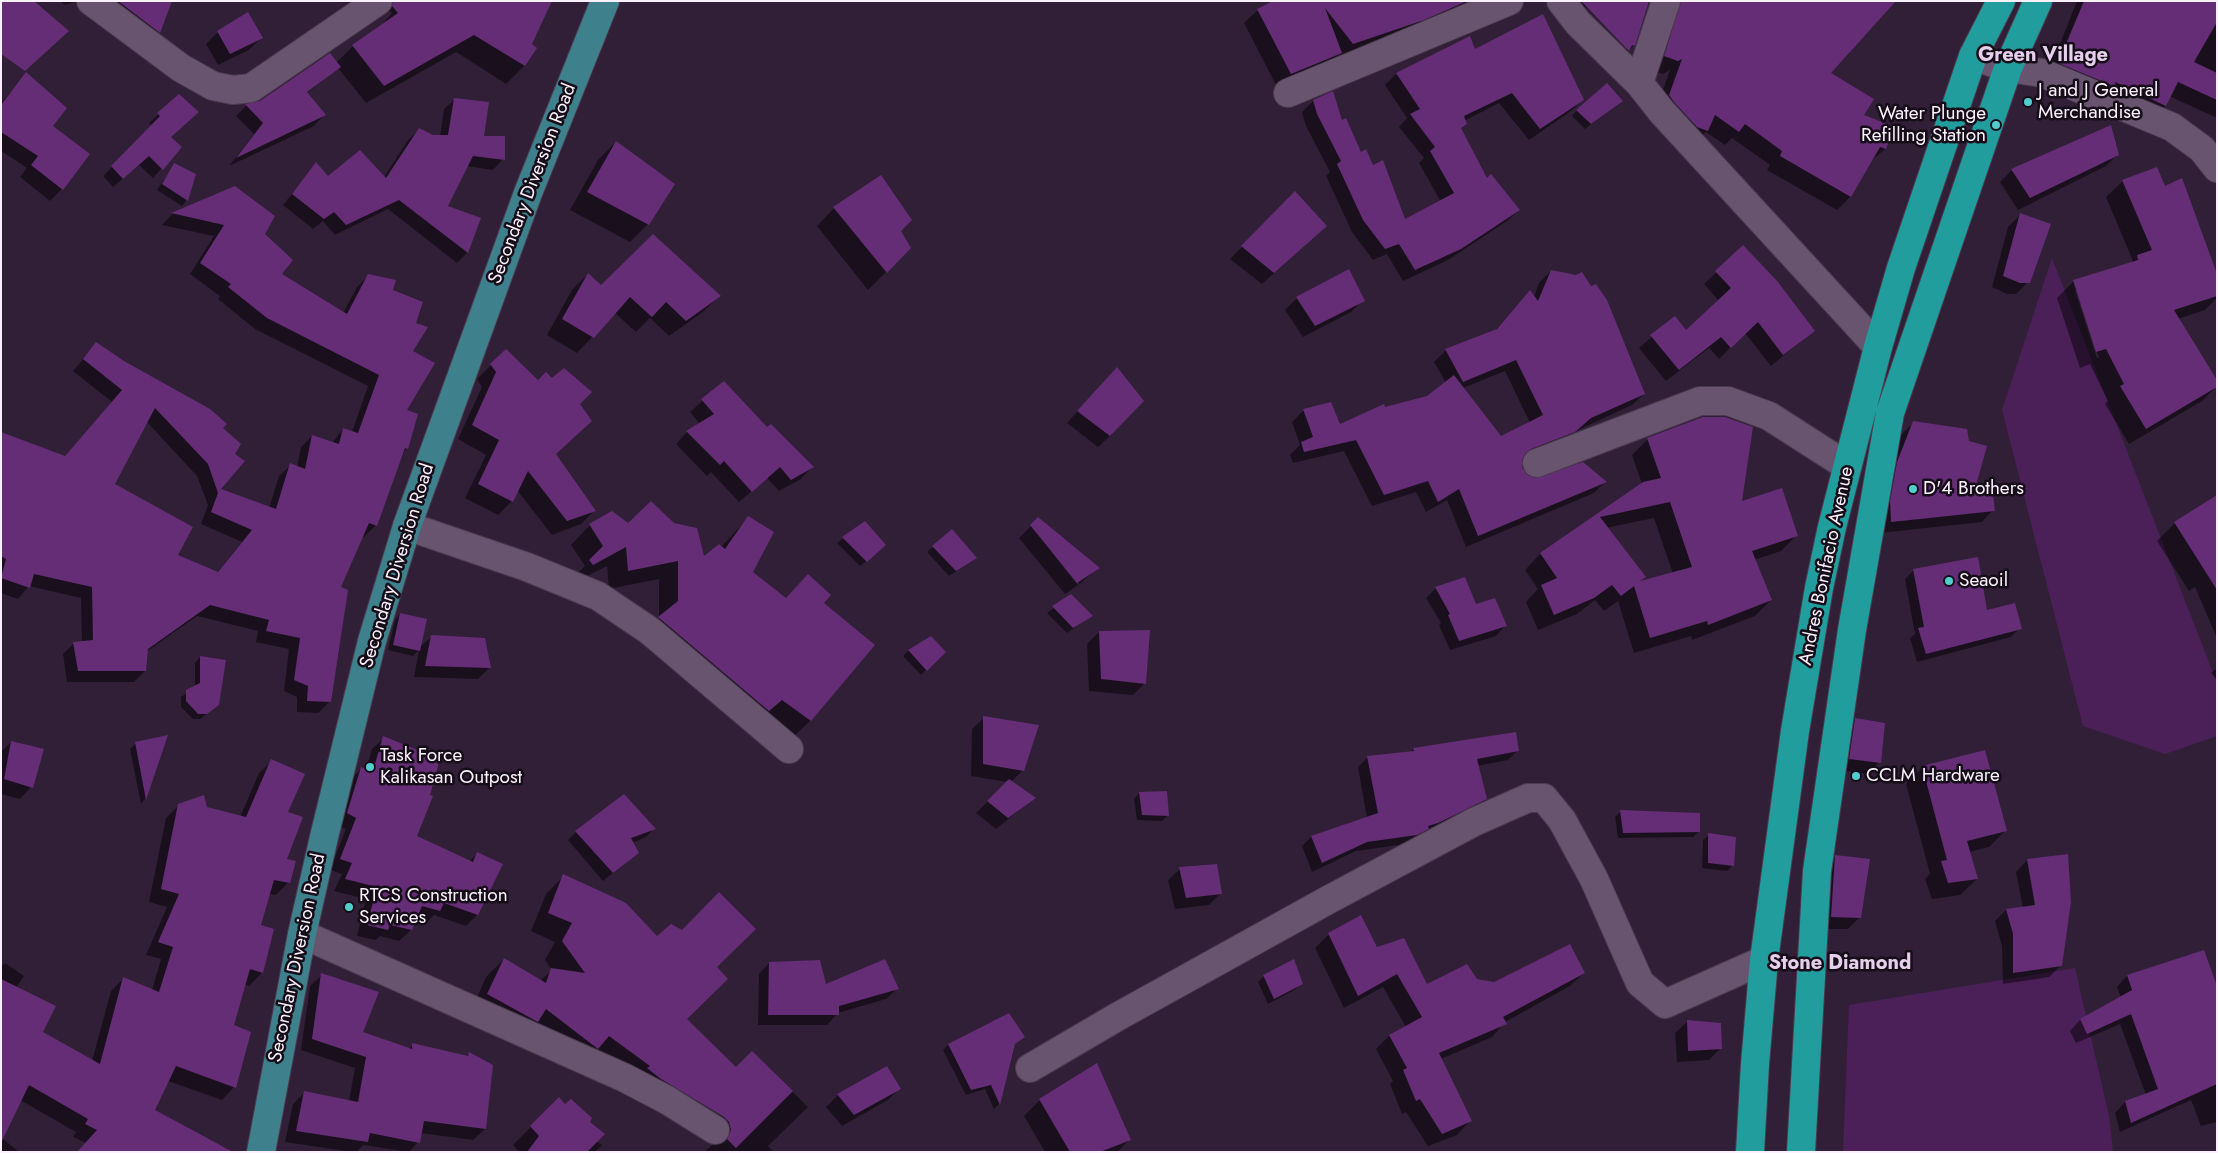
<!DOCTYPE html>
<html>
<head>
<meta charset="utf-8">
<style>
	body { margin:0 }
	#map { position:relative; width:2218px; height:1153px; overflow:hidden; background:#311f37; font-family:Jost,sans-serif }
	canvas { display:block }
	.frame { position:absolute; inset:0; border:2px solid #fbf1fe; pointer-events:none }
</style>
</head>
<body>
<div id="map">
<canvas width="2218" height="1153"></canvas>
<div class="frame"></div>
</div>
<script>
const g = document.querySelector('canvas').getContext('2d');
g.lineJoin = 'round';
function fillPath(path, color) { g.fillStyle = color; g.fill(path, 'evenodd'); }
const shape = rows => new Path2D(rows.map(r => 'M' + r).join(''));
function strokePath(path, color, width, dash) { g.strokeStyle = color; g.lineWidth = width; g.lineCap = dash ? 'butt' : 'round'; g.setLineDash(dash || []); g.stroke(path); }
function drawText(font, color, halo, rows, align = 'center') {
  g.font = font + ' Jost,sans-serif'; g.lineWidth = 5; g.setLineDash([]); g.textBaseline = 'middle'; g.strokeStyle = halo; g.fillStyle = color; for (const [text, x, y, turn = 0] of rows) {
    g.save(); g.translate(x, y); g.rotate((+turn || 0) * Math.PI / 180); g.textAlign = isNaN(turn) ? turn : align; if (halo) g.strokeText(text, 0, 0); g.fillText(text, 0, 0); g.restore();
  }
}
fillPath(shape([
	[2052,258,2217,683,2217,736,2165,754,2083,726,2002,410],
	[2075,968,2109,1116,2113,1152,1843,1152,1849,1005]
]), '#4b2058');
fillPath(shape([
	[60,1,170,1,159,32,142,49,83,5,74,2,65,5],
	[381,1,551,1,530,44,536,48,524,66,506,84,456,52,366,103,338,68,306,94,324,115,314,126,229,166,254,134,236,116,246,106,260,102,336,63,353,46,378,29,392,13,379,3],
	[1276,1,1467,1,1459,9,1409,33,1339,57,1338,55,1327,66,1277,87,1244,23,1258,10],
	[1555,1,1649,1,1634,45,1620,59],
	[1586,7,1626,47,1626,50,1584,9],
	[1678,1,1875,1,1829,74,1885,149,1870,162,1850,197,1837,210,1767,170,1770,165,1732,138,1725,145,1706,132,1693,144,1656,109,1670,70,1663,74,1651,70],
	[2077,1,2217,1,2217,118,2169,96,2165,106,2152,118,2047,76],
	[218,32,261,38,249,50,218,65,206,44],
	[1469,37,1474,51,1583,100,1571,111,1529,140,1499,103,1464,121,1465,124,1460,129,1487,179,1519,210,1507,221,1448,260,1403,281,1387,254,1373,260,1352,232,1326,176,1330,172,1306,126,1302,112,1313,101,1342,122,1405,221,1441,202,1419,163,1424,158,1399,127,1407,118,1385,85,1396,74],
	[26,74,52,126,62,189,50,201,20,177,27,168,1,151,1,103],
	[179,95,170,137,180,147,153,178,139,165,113,187,103,176,152,126,149,123],
	[455,99,483,137,503,159,493,170,466,166,447,206,479,218,467,253,457,263,388,209,335,235,323,221,313,229,283,205,316,164,328,177,384,177,408,140,419,130,432,137,440,137,444,109],
	[1622,101,1585,129,1572,116,1577,110],
	[2110,127,2118,154,2106,166,2018,210,2000,182,2012,170],
	[616,142,648,224,630,242,570,210,598,160],
	[174,165,187,200,182,206,157,190],
	[2123,181,2164,188,2217,279,2217,298,2205,310,2178,319,2217,386,2202,401,2129,444,2105,404,2108,401,2090,364,2080,368,2057,298,2074,281,2130,264,2133,261,2106,197],
	[2075,290,2077,290,2099,358,2097,358],
	[235,187,263,234,280,275,343,313,357,287,369,275,392,291,414,323,405,410,407,448,402,454,376,525,364,537,362,536,339,588,330,701,318,713,297,712,297,697,284,691,289,649,256,642,258,631,197,616,146,652,145,671,134,682,67,682,63,654,74,643,82,642,81,598,29,586,18,599,1,593,1,544,64,457,112,402,73,371,96,344,221,428,219,490,269,508,279,476,291,465,297,468,301,447,312,436,332,443,343,429,352,432,368,386,255,329,218,299,220,296,190,274,214,236,162,225,172,214],
	[147,422,197,476,208,505,201,524,242,542,217,573,177,556,113,484],
	[1295,193,1313,238,1262,284,1230,259],
	[834,208,899,231,910,248,868,290,817,226],
	[2020,215,2028,282,2016,294,2007,294,1992,287,2008,227],
	[1743,247,1814,330,1771,366,1745,333,1719,359,1709,348,1666,381,1639,348,1675,317,1686,331,1719,301,1704,284],
	[1348,270,1363,300,1351,312,1303,337,1285,310,1297,298],
	[1551,271,1644,394,1632,405,1578,430,1562,443,1521,459,1521,469,1527,476,1535,480,1605,482,1594,493,1466,547,1447,500,1426,512,1416,492,1372,506,1344,451,1293,463,1290,455,1300,445,1292,422,1304,410,1339,426,1384,408,1427,397,1446,383,1434,362,1446,350,1495,331,1519,303,1534,297,1539,283],
	[1505,371,1530,423,1501,438,1463,388],
	[588,274,601,287,719,296,703,312,669,336,650,318,636,332,615,313,577,353,547,335,572,290],
	[506,350,538,381,552,380,579,404,555,455,595,510,581,524,552,535,517,490,512,501,498,515,465,498,486,455,458,439,482,387,477,379],
	[1105,381,1110,436,1098,447,1067,423],
	[724,382,767,429,812,467,801,479,779,491,767,478,739,502,711,472,707,476,676,444,687,432,700,424,690,412],
	[1914,422,1993,510,1982,522,1880,533,1886,475,1902,434],
	[1648,439,1741,503,1797,535,1781,551,1754,560,1771,600,1755,616,1692,640,1691,636,1634,653,1618,601,1604,611,1595,600,1577,614,1538,630,1526,602,1538,589,1525,570,1540,554,1642,484,1632,455],
	[1654,518,1673,574,1638,583,1644,577,1606,528],
	[2217,497,2217,638,2195,587,2189,591,2157,541,2175,523],
	[748,518,752,572,785,599,808,576,822,603,873,645,810,721,790,740,640,637,659,618,659,579,609,589,607,566,573,583,571,580,585,566,571,545,590,525,628,524,703,559,721,547],
	[1038,519,1098,568,1080,584,1048,548,1078,585,1065,594,1019,538],
	[865,522,879,551,860,566,837,543],
	[933,547,975,558,949,576,927,552],
	[1914,570,1986,611,2020,628,2011,637,1917,662,1910,638,1915,634,1905,579],
	[1436,588,1475,606,1505,626,1496,636,1450,650,1439,625,1441,623,1426,598],
	[1071,596,1091,616,1067,633,1047,613],
	[400,614,419,648,431,637,490,667,478,679,414,677,419,650,413,656,388,650,395,620],
	[1099,632,1145,683,1133,695,1089,691,1087,644],
	[909,650,944,652,921,675,903,656],
	[200,657,215,707,200,719,193,719,181,707,181,697,195,687,195,663],
	[2217,668,2217,680,2211,673],
	[984,718,1023,770,1011,782,1034,798,996,829,976,813,1007,782,971,776,972,729],
	[1855,719,1879,762,1868,774,1838,770,1844,731],
	[166,737,145,799,141,804,130,749,136,743],
	[384,738,416,836,469,862,477,854,477,915,466,926,434,915,428,921,415,918,411,930,399,941,380,936,376,940,357,936,366,899,334,891,342,874,330,870,346,829,336,825,350,780,361,769,366,770,372,749],
	[11,742,31,787,20,799,1,794,1,752],
	[1414,749,1518,750,1508,760,1477,766,1486,799,1476,809,1421,834,1406,844,1356,851,1312,872,1302,846,1311,837,1367,818,1358,767,1368,757,1409,753],
	[272,761,286,813,285,860,289,882,276,895,269,894,259,926,262,973,249,986,244,984,233,1025,234,1087,222,1100,168,1081,154,1110,86,1143,73,1137,76,1132,20,1100,2,1138,19,1152,1,1152,1,967,5,963,24,976,16,988,42,1032,92,1061,111,991,124,978,152,990,161,959,146,955,167,907,149,902,166,818,179,805,206,808,240,817,259,773],
	[1922,768,2005,831,1989,847,1969,852,1977,879,1960,895,1932,899,1925,879,1930,874,1906,784],
	[1166,792,1168,815,1162,821,1137,820,1134,799,1139,793],
	[1621,811,1699,831,1693,837,1618,838,1615,817],
	[654,829,646,837,632,843,638,853,603,881,568,840,576,832],
	[1709,835,1733,865,1727,871,1702,868,1703,840],
	[1836,856,1860,917,1848,929,1820,929,1824,868],
	[2027,860,2061,965,2049,977,2003,984,2002,946,1995,921,2006,910,2023,908,2016,872],
	[1180,869,1221,893,1209,905,1175,909,1168,880],
	[564,876,657,938,715,967,685,1019,736,1068,752,1052,808,1107,768,1146,774,1152,704,1152,712,1145,705,1135,470,1013,486,977,504,959,540,981,552,970,545,960,555,942,531,931,546,894],
	[1329,934,1377,949,1426,986,1477,980,1494,984,1584,973,1570,986,1505,1022,1492,1037,1441,1059,1470,1121,1457,1135,1428,1146,1406,1112,1402,1114,1390,1084,1393,1081,1376,1049,1389,1036,1406,1027,1383,987,1344,1008,1315,948],
	[2203,951,2217,986,2217,1122,2201,1126,2191,1100,2120,1132,2115,1113,2125,1102,2146,1095,2120,1024,2076,1043,2070,1031,2080,1020,2121,998,2117,987,2127,976],
	[769,963,826,985,897,989,886,999,838,1013,827,1025,758,1025,759,974],
	[322,975,362,1033,409,1049,413,1045,467,1057,470,1054,492,1066,485,1129,473,1140,420,1133,418,1142,409,1152,363,1145,357,1152,352,1152,285,1142,293,1104,304,1093,349,1101,355,1068,301,1050,310,986],
	[1264,976,1301,983,1296,989,1268,1004,1258,982],
	[1008,1014,1024,1037,1013,1046,999,1104,994,1109,985,1089,966,1095,943,1050,948,1045],
	[1687,1022,1721,1048,1709,1060,1677,1062,1675,1033],
	[886,1067,900,1088,888,1100,842,1126,826,1107,838,1095],
	[559,1099,589,1122,596,1141,602,1145,595,1152,519,1152,513,1145],
	[1040,1100,1130,1139,1117,1152,1045,1152,1024,1116]
]), '#0007');
fillPath(shape([
	[1,1,34,1,69,31,25,71,1,54],
	[118,1,172,1,160,33],
	[393,1,552,1,532,44,537,48,525,66,474,35,384,86,352,45,398,13,392,6],
	[1273,1,1465,1,1465,2,1424,20,1353,44,1325,8,1342,53,1291,74,1257,9],
	[1581,1,1649,1,1635,46,1632,45,1629,51],
	[1681,1,1896,1,1831,73,1874,99,1864,115,1895,127,1886,149,1880,147,1851,197,1780,156,1782,151,1745,124,1739,132,1715,115,1708,131,1697,127,1674,102,1669,95,1682,59,1678,61,1664,56],
	[2084,1,2217,1,2217,22,2194,62,2217,73,2217,100,2178,82,2166,106,2115,82,2116,87,2058,63],
	[248,12,263,38,230,54,217,31],
	[1543,14,1584,100,1540,129,1512,93,1464,116,1467,124,1461,128,1487,178,1491,174,1520,210,1461,249,1415,270,1399,244,1385,249,1363,220,1337,164,1341,161,1317,114,1313,100,1333,91,1342,120,1346,118,1361,152,1366,149,1373,165,1383,160,1405,219,1454,193,1430,151,1435,147,1410,114,1420,109,1396,73,1470,36,1475,49],
	[330,53,341,67,307,92,326,115,236,158,263,123,245,104,260,101],
	[26,72,67,108,53,126,90,154,63,190,31,165,38,156,1,132,1,105],
	[1607,83,1623,101,1591,124,1576,110],
	[179,94,199,112,171,137,182,147,163,170,149,156,123,179,111,166,160,116,157,113],
	[454,98,489,102,484,136,505,136,505,160,473,156,448,206,481,218,468,253,399,200,346,225,334,212,324,219,292,194,316,162,328,176,360,150,386,178,419,128,433,135,448,135],
	[2111,125,2119,155,2030,198,2011,169],
	[616,141,675,184,649,225,587,192],
	[174,163,196,174,188,201,162,184],
	[2157,167,2165,186,2182,178,2217,274,2217,296,2174,310,2217,380,2217,387,2146,429,2120,386,2124,384,2106,349,2096,352,2073,280,2138,260,2137,255,2152,250,2122,180],
	[881,175,912,220,901,231,911,248,887,273,833,207],
	[235,186,275,216,265,234,293,260,282,274,347,314,368,274,396,280,393,290,423,302,416,323,428,327,413,351,435,363,407,410,418,414,408,449,405,448,377,526,369,523,341,587,348,590,331,702,307,701,308,686,294,680,300,638,266,631,269,620,210,605,148,649,146,671,78,671,73,642,93,640,92,587,34,574,30,588,1,578,6,559,1,556,1,432,65,456,122,390,83,359,96,342,124,361,210,409,227,424,223,428,241,444,235,454,245,461,221,489,276,509,290,463,305,469,312,435,339,444,343,428,358,433,379,375,267,318,228,287,231,284,200,263,224,225,171,213],
	[155,408,208,464,218,493,211,512,252,530,218,572,178,555,193,527,115,484],
	[1295,191,1327,226,1274,273,1241,246],
	[2020,213,2051,224,2030,283,2020,283,2003,276],
	[653,234,721,296,686,321,666,302,652,317,630,297,594,338,562,319,588,273,601,285],
	[1743,245,1778,282,1815,331,1783,355,1758,322,1731,348,1721,337,1679,370,1650,335,1675,316,1686,330,1731,288,1715,271],
	[1349,269,1365,301,1315,326,1296,297],
	[1551,270,1576,275,1582,272,1591,286,1596,284,1607,300,1645,394,1591,418,1575,432,1531,449,1525,454,1522,460,1522,468,1528,475,1535,478,1583,462,1607,482,1478,536,1459,489,1438,502,1428,481,1384,495,1356,440,1304,452,1301,442,1313,437,1303,409,1331,402,1340,424,1384,404,1385,407,1427,396,1454,375,1501,436,1543,415,1516,360,1463,382,1445,349,1497,329,1530,290,1538,301],
	[506,349,538,380,546,372,552,378,564,368,592,392,580,404,592,421,556,454,596,511,567,521,528,471,513,502,478,484,499,440,472,425,496,372,490,364],
	[1117,367,1144,401,1110,436,1077,411],
	[724,381,767,427,771,424,814,467,791,480,780,467,752,492,724,461,720,465,686,431,714,414,701,399],
	[1703,417,1725,417,1753,427,1742,501,1782,488,1798,536,1752,551,1772,600,1708,625,1707,621,1650,638,1634,586,1621,596,1612,585,1594,598,1554,615,1541,585,1557,578,1540,553,1643,482,1661,478,1647,438],
	[1670,502,1692,567,1640,581,1646,577,1600,517],
	[1913,421,1967,429,1969,441,1987,446,1975,489,1992,487,1995,511,1891,522,1890,501,1897,462],
	[2217,495,2217,590,2174,522],
	[651,501,674,523,697,528,704,556,719,544,725,549,748,516,774,532,753,572,786,598,808,574,831,595,824,603,875,645,811,721,782,700,769,711,658,617,678,601,678,561,628,571,626,547,593,565,589,560,603,546,589,524,612,511,628,523],
	[1038,517,1100,568,1077,583,1030,525],
	[865,521,886,545,867,562,842,537],
	[952,529,977,558,956,571,932,546],
	[1978,557,1987,610,2015,603,2022,629,1926,654,1918,628,1924,627,1913,569],
	[1465,577,1476,604,1495,598,1507,626,1459,641,1448,615,1450,614,1435,587],
	[1071,594,1093,616,1073,628,1052,606],
	[400,613,427,619,420,651,393,645],
	[1150,630,1146,684,1101,679,1099,631],
	[431,635,485,638,491,668,425,666],
	[931,636,946,652,927,671,908,650],
	[200,656,226,660,219,705,207,714,198,714,186,701,186,690,200,683],
	[983,716,1039,725,1024,771,983,764],
	[1855,718,1885,723,1881,763,1849,759],
	[1516,732,1519,751,1477,759,1487,799,1438,823,1428,826,1429,829,1417,835,1367,842,1322,863,1311,836,1378,813,1367,756,1414,751,1413,748],
	[168,735,146,800,135,742],
	[383,736,440,759,430,795,433,796,417,836,473,862,477,852,503,864,478,915,444,903,440,911,422,906,412,930,390,925,388,930,367,925,377,887,345,879,352,863,340,859,356,818,347,813,361,767,373,771],
	[11,741,44,749,33,788,4,779],
	[1985,750,2007,831,1967,841,1978,879,1948,883,1941,861,1947,860,1922,766],
	[271,759,305,774,288,812,303,817,287,859,296,861,290,883,274,880,261,925,274,929,263,973,250,969,234,1025,251,1032,236,1088,176,1066,155,1110,233,1152,77,1152,97,1130,85,1124,88,1119,29,1085,1,1143,1,979,56,1006,43,1032,100,1064,123,977,159,992,173,947,158,942,179,894,161,889,178,804,204,795,207,807,246,817],
	[1009,779,1036,798,1008,818,987,801],
	[1167,791,1169,816,1142,815,1139,792],
	[624,794,656,829,631,838,639,853,613,873,575,831],
	[1620,810,1700,813,1700,832,1623,833],
	[1708,833,1736,837,1734,866,1708,863],
	[2068,854,2071,902,2062,966,2013,973,2013,934,2006,909,2035,905,2027,859],
	[1835,855,1870,859,1861,918,1831,917],
	[1217,864,1222,894,1186,898,1179,867],
	[563,874,626,903,657,936,671,924,682,930,719,892,756,929,717,967,728,979,687,1019,736,1067,752,1051,793,1091,736,1148,727,1139,731,1130,729,1122,724,1117,661,1079,647,1068,650,1066,609,1036,598,1049,546,1009,538,1022,487,994,504,958,546,983,551,968,585,973,562,941,572,923,548,913],
	[1361,915,1377,947,1404,938,1427,984,1467,964,1477,979,1494,982,1570,944,1585,973,1503,1017,1507,1024,1439,1053,1472,1121,1442,1134,1420,1099,1416,1101,1403,1070,1407,1068,1389,1035,1422,1017,1397,974,1358,996,1328,933],
	[2204,950,2217,986,2217,1084,2131,1123,2125,1101,2158,1089,2131,1014,2087,1034,2080,1019,2132,990,2127,975],
	[885,959,899,989,839,1006,839,1015,768,1015,769,962,820,960,826,984],
	[1294,959,1303,984,1274,999,1263,975],
	[321,973,379,992,363,1032,412,1049,412,1043,468,1056,469,1052,493,1065,486,1129,424,1121,420,1143,370,1133,368,1142,296,1131,304,1091,358,1102,366,1057,312,1039],
	[1009,1013,1025,1037,1015,1044,1000,1105,991,1085,971,1090,948,1044],
	[1687,1020,1721,1023,1722,1049,1688,1051],
	[1097,1063,1131,1140,1100,1152,1070,1152,1039,1099],
	[887,1066,901,1089,854,1115,837,1094],
	[559,1097,565,1104,571,1099,592,1118,590,1122,605,1134,587,1152,527,1152,539,1136,530,1126]
]), '#652d76');
const minor = shape([
	[91,1,181,68,213,86,233,90,251,88,378,1],
	[1561,1,1578,23,1639,83,1662,112,1878,347],
	[1973,56,2008,68,2042,73,2172,127,2202,149,2217,168],
	[1639,83,1666,1],
	[1288,93,1509,1],
	[1537,463,1700,401,1728,401,1769,416,1847,466],
	[407,526,527,567,598,596,650,631,789,749],
	[302,934,625,1078,667,1100,715,1130],
	[1030,1068,1117,1017,1328,900,1474,822,1528,798,1544,798,1562,820,1594,879,1640,983,1665,1004,1764,960]
]);
const major = shape([
	[261,1152,302,934,324,837,372,641,407,526,528,193,605,1]
]);
const highway = shape([
	[1750,1152,1755,1064,1764,960,1795,731,1819,588,1832,527,1878,347,1901,268,1973,56,2001,1],
	[1801,1152,1817,871,1852,630,1890,413,2008,68,2038,1]
]);
strokePath(minor, '#4b3b4f', 30);
strokePath(major, '#4b3b4f', 30);
strokePath(highway, '#4b3b4f', 30);
strokePath(minor, '#69546f', 28);
strokePath(major, '#3e808b', 28);
strokePath(highway, '#229d9d', 28);
for (const [x, y, r, color] of [
	[2028,102,5,"#52cdcd"],
	[1996,125,5,"#52cdcd"],
	[1913,489,5,"#52cdcd"],
	[1949,581,5,"#52cdcd"],
	[370,767,5,"#52cdcd"],
	[1856,776,5,"#52cdcd"],
	[349,907,5,"#52cdcd"]
]) { const dot = new Path2D(); dot.arc(x, y, r, 0, 2 * Math.PI); g.fillStyle = color; g.fill(dot); strokePath(dot, '#150d17', 2); }
drawText('19px', '#fbf1fe', '#150d17', [
	["J and J General",2038,91],
	["Merchandise",2038,113],
	["Water Plunge",1986,114,"right"],
	["Refilling Station",1986,136,"right"],
	["D'4 Brothers",1923,489],
	["Seaoil",1959,581],
	["Task Force",380,756],
	["Kalikasan Outpost",380,778],
	["CCLM Hardware",1866,776],
	["RTCS Construction",359,896],
	["Services",359,918]
], 'left');
drawText('19px', '#fbf1fe', '#150d17', [
	["Secondary Diversion Road",533,184,-69],
	["Secondary Diversion Road",398,566,-73],
	["Andres Bonifacio Avenue",1827,566,-78],
	["Secondary Diversion Road",298,958,-78]
]);
drawText('bold 20px', '#e6ceed', '#150d17', [
	["Green Village",2043,56],
	["Stone Diamond",1840,964]
]);
</script>
</body>
</html>
